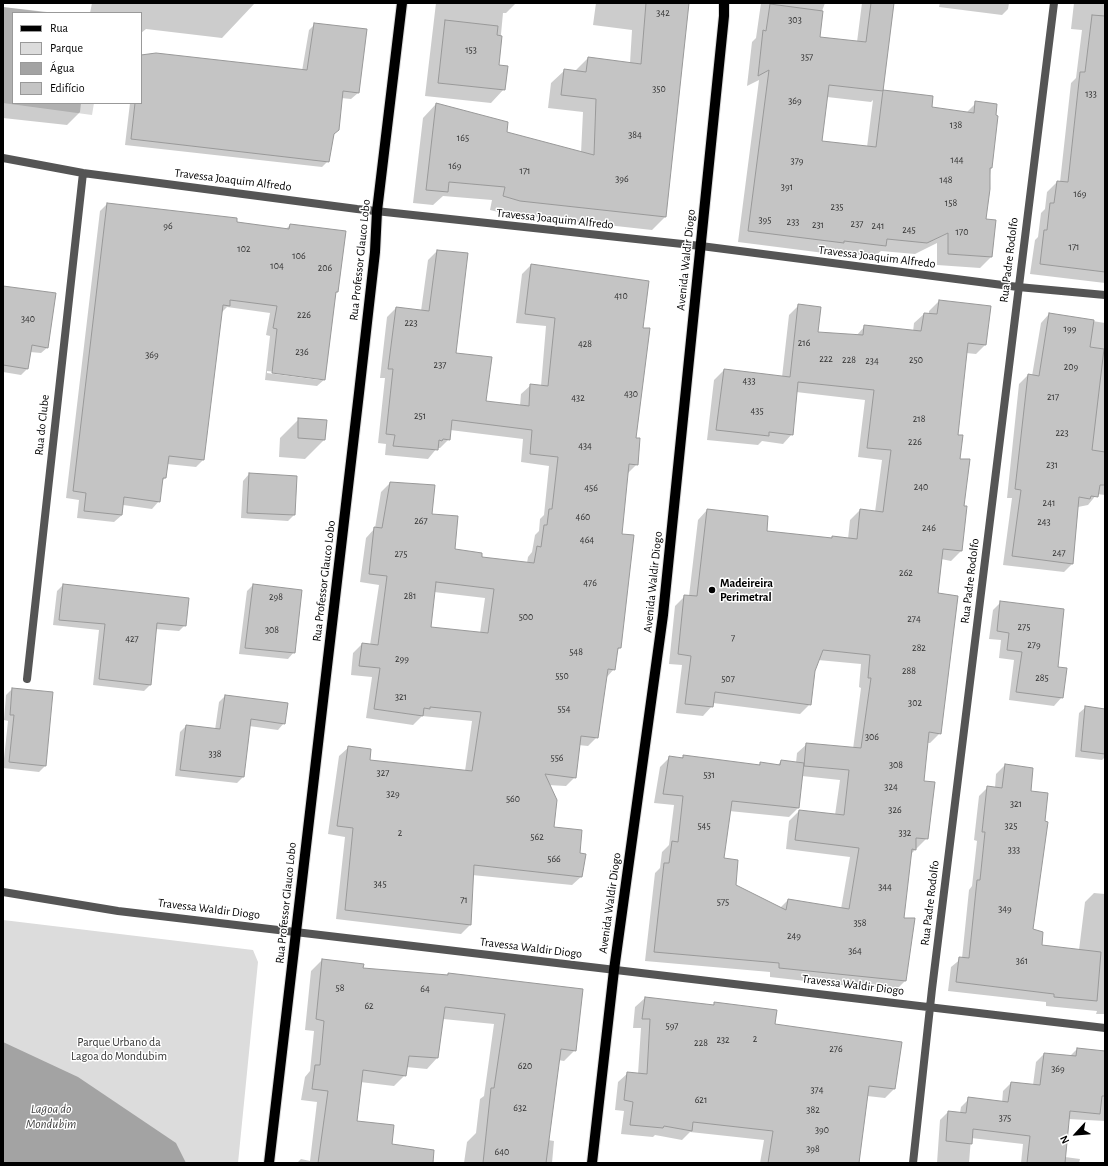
<!DOCTYPE html>
<html>
<head>
<meta charset="utf-8">
<style>
	body { margin:0 }
	#map { position:relative; width:1108px; height:1166px; overflow:hidden; background:#fff; font-family:"Alegreya Sans",sans-serif }
	canvas { display:block }
	.frame { position:absolute; inset:0; border:4px solid #000; pointer-events:none }
	.legend { position:absolute; left:12px; top:12px; width:130px; height:92px; box-sizing:border-box; background:#fff; border:1px solid #999; margin:0; padding:5px 7px; list-style:none; font-size:12px; color:#000 }
	.legend li { display:flex; align-items:center; gap:8px; height:20px }
	.legend b { width:20px; border:1px solid #999 }
	.north { position:absolute; left:1056px; top:1114px; width:40px; height:40px; -webkit-text-stroke:3px #fff; paint-order:stroke; rotate:244deg; font-size:11px; font-weight:700; line-height:16px; text-align:center; color:#000 }
	.north::after { content:''; display:block; margin:auto; width:14px; height:18px; background:#000; clip-path:polygon(50% 0,100% 100%,50% 72%,0 100%) }
</style>
</head>
<body>
<div id="map">
<canvas width="1108" height="1166"></canvas>
<div class="frame"></div>
<ul class="legend">
<li><b style="height:5px;background:#000"></b>Rua</li>
<li><b style="height:11px;background:#dcdcdc"></b>Parque</li>
<li><b style="height:11px;background:#a3a3a3"></b>Água</li>
<li><b style="height:11px;background:#c4c4c4"></b>Edifício</li>
</ul>
<div class="north">N</div>
</div>
<script>
const g = document.querySelector('canvas').getContext('2d');
g.lineJoin = 'round';
function fillPath(path, color) { g.fillStyle = color; g.fill(path, 'evenodd'); }
const shape = rows => new Path2D(rows.map(r => 'M' + r).join(''));
function strokePath(path, color, width, dash) { g.strokeStyle = color; g.lineWidth = width; g.lineCap = dash ? 'butt' : 'round'; g.setLineDash(dash || []); g.stroke(path); }
function drawText(font, color, halo, rows, align = 'center') {
  g.font = font + ' "Alegreya Sans",sans-serif'; g.lineWidth = 3; g.setLineDash([]); g.textBaseline = 'middle'; g.strokeStyle = halo; g.fillStyle = color; for (const [text, x, y, turn = 0] of rows) {
    g.save(); g.translate(x, y); g.rotate((+turn || 0) * Math.PI / 180); g.textAlign = isNaN(turn) ? turn : align; if (halo) g.strokeText(text, 0, 0); g.fillText(text, 0, 0); g.restore();
  }
}
fillPath(shape([
	[3,7,51,13,13,13,13,103,94,103,92,115,3,103],
	[3,920,253,950,258,962,238,1163,3,1163]
]), '#dcdcdc');
fillPath(shape([
	[3,1042,78,1077,176,1143,186,1163,3,1163]
]), '#a3a3a3');
fillPath(shape([
	[92,3,255,3,222,38,146,29,141,33,141,13,90,13],
	[436,3,516,3,506,13,503,13,498,66,504,89,491,103,425,96],
	[596,3,688,3,665,217,652,230,507,214,490,210,492,200,443,196,433,205,413,203,423,118,436,104,506,133,581,153,583,112,548,108,551,83,565,70,575,71,588,58,630,63,632,30,593,25],
	[761,3,825,3,822,11,819,38,857,42,862,3,892,3,882,93,884,92,931,108,966,113,976,103,991,167,985,220,995,221,991,257,980,268,937,265,937,243,915,254,881,251,874,257,834,252,832,254,738,242,759,80,747,86,752,42,756,38],
	[827,97,871,102,873,100,867,147,821,142],
	[940,3,1009,3,1008,9,1002,15,939,7],
	[1074,3,1105,3,1105,283,1030,274,1035,240,1038,237,1041,213,1045,209,1047,192,1057,182,1060,182,1071,83,1076,78,1082,30,1071,29],
	[3,7,56,13,13,13,13,103,81,103,80,112,67,125,3,118],
	[315,24,358,93,351,99,341,98,328,161,322,167,125,145,130,103,141,103,141,56,302,71,309,30],
	[107,204,286,229,290,225,337,292,335,294,325,379,317,386,265,380,270,336,266,335,270,313,227,307,221,313,203,460,196,467,167,464,165,478,162,481,159,501,152,509,123,505,122,515,114,522,77,518,79,500,66,498,100,211],
	[267,371,320,378,320,380,267,373],
	[437,251,455,354,485,402,520,406,521,394,531,385,541,386,546,326,516,323,522,274,531,265,642,328,635,439,637,464,627,474,621,534,620,648,616,651,614,669,606,678,597,737,588,746,578,745,575,777,566,786,548,785,553,828,579,854,582,876,572,885,472,875,470,925,461,934,336,919,345,837,328,834,339,756,349,747,369,761,465,771,472,721,422,716,413,725,366,718,372,677,351,675,353,653,362,644,370,645,379,585,360,582,366,538,375,528,381,492,390,483,431,515,454,550,480,558,527,563,528,557,532,552,535,535,539,531,540,519,544,515,549,466,521,462,523,439,450,430,449,439,440,448,437,448,428,459,385,455,386,444,378,443,385,378,380,378,387,317,396,308,421,311,428,260],
	[434,592,485,598,480,633,430,628],
	[3,287,48,347,41,353,30,352,27,369,21,375,3,372],
	[939,301,986,344,976,354,966,353,957,436,963,506,961,551,951,561,941,559,937,594,940,733,930,743,927,743,923,782,927,838,910,855,902,919,905,981,895,991,770,977,770,972,645,961,655,873,660,868,662,852,669,845,674,805,654,803,660,767,669,758,680,759,684,756,758,766,760,763,777,766,781,761,796,763,797,753,807,744,853,749,861,688,859,687,861,664,818,660,814,671,810,704,800,714,713,703,712,706,703,716,676,713,682,665,669,664,675,606,685,596,689,596,698,520,707,510,766,531,830,539,832,537,848,539,850,520,860,510,875,512,882,460,858,457,865,400,796,392,792,434,783,444,762,441,758,445,707,440,714,380,724,370,782,377,789,315,799,305,817,333,856,336,865,326,913,332,914,323,924,314,929,314,929,311],
	[802,776,840,780,835,815,799,811,789,821,786,849,850,857,841,909,788,900,780,908,735,886,723,859,729,811,789,817,798,808],
	[1049,314,1105,323,1105,495,1097,494,1088,505,1078,507,1073,563,1064,572,1003,565,1012,498,1007,498,1019,384,1028,375,1032,376,1041,323],
	[299,419,326,421,324,440,305,459,279,457,280,438],
	[249,474,294,515,288,521,241,518,243,481],
	[63,585,185,625,179,631,155,629,150,685,144,691,93,685,99,630,53,625,57,591],
	[253,585,294,652,288,659,239,654,247,591],
	[1001,602,1056,668,1062,697,1054,706,1009,700,1014,660,999,658,1001,640,989,639,993,610],
	[12,689,45,766,39,772,3,768,8,721,4,720,6,695],
	[225,696,286,703,284,723,278,730,249,726,243,777,237,783,175,776,180,732,186,726,215,730,219,702],
	[1086,707,1105,710,1105,757,1102,760,1075,757,1079,713],
	[1005,765,1030,792,1032,930,1041,946,1079,950,1085,902,1094,893,1105,894,1105,1014,1096,1014,1097,1011,1046,1006,1046,1002,948,991,951,967,962,958,969,890,972,886,977,841,974,840,979,796,988,787,995,788,996,774],
	[322,960,362,969,446,976,448,974,575,1050,564,1061,558,1060,548,1140,554,1141,552,1163,464,1163,467,1142,476,1133,480,1099,484,1096,494,1024,443,1019,437,1058,427,1069,406,1067,405,1075,394,1086,360,1082,356,1122,391,1145,402,1163,297,1163,301,1159,310,1161,317,1102,301,1100,305,1077,310,1071,314,1031,305,1030,311,971],
	[645,998,712,1006,715,1003,774,1025,894,1089,885,1098,867,1096,857,1163,760,1163,764,1140,690,1132,682,1140,655,1135,653,1137,621,1134,624,1111,615,1110,618,1082,628,1073,638,1074,641,1028,633,1028,635,1007],
	[1077,1049,1105,1052,1105,1121,1068,1119,1065,1157,1080,1159,1079,1163,1021,1163,1023,1144,971,1138,969,1163,937,1163,940,1120,948,1112,960,1113,961,1107,969,1099,1002,1103,1003,1091,1011,1083,1033,1085,1036,1062,1044,1054,1070,1056]
]), '#0003');
const building = shape([
	[646,3,689,3,666,217,520,201,503,196,505,187,449,182,448,192,426,190,436,103,508,122,507,132,594,155,596,99,561,95,564,69,586,72,588,57,641,64,646,3],
	[871,3,894,3,883,91,829,85,822,141,876,147,883,90,933,96,932,107,974,113,975,101,997,104,996,115,998,116,992,168,990,168,990,189,986,219,996,220,992,257,948,254,948,233,927,243,887,239,886,246,844,241,844,243,748,231,769,70,758,76,763,30,766,31,770,4,823,11,820,37,866,42,871,3],
	[1092,15,1105,16,1105,272,1040,264,1044,230,1047,230,1050,203,1054,203,1057,181,1068,182,1080,72,1085,72,1092,15],
	[445,20,498,26,497,35,502,36,499,65,508,66,505,90,438,83,445,20],
	[314,23,367,29,359,93,343,91,339,130,334,134,329,162,131,139,135,103,141,103,141,55,156,53,307,70,314,23],
	[107,203,237,218,237,222,289,229,290,224,346,231,338,292,336,292,325,380,272,373,277,329,273,328,277,306,230,300,230,306,223,305,204,460,169,456,166,478,163,478,160,502,124,497,122,515,84,511,86,493,73,491,107,203],
	[437,250,468,253,456,353,492,357,486,401,529,406,530,384,548,386,555,318,525,314,531,264,649,281,643,328,650,328,636,438,640,438,638,465,629,464,622,534,634,535,621,648,618,648,615,670,608,669,598,738,581,736,576,778,545,774,557,800,554,827,582,830,580,853,586,854,582,877,474,865,471,925,345,910,353,828,337,826,348,746,371,749,370,760,472,771,481,712,430,707,430,709,424,708,423,716,374,709,380,668,359,666,362,643,378,645,387,576,369,574,374,527,382,528,390,482,435,485,432,514,458,516,455,549,482,553,482,557,534,563,537,546,541,547,544,525,547,525,549,509,552,509,558,457,530,454,532,430,452,420,450,440,443,439,442,441,439,440,438,450,393,446,395,435,386,434,393,369,388,369,396,307,429,311,437,250],
	[436,582,494,589,488,633,431,627,436,582],
	[3,286,56,293,48,348,32,345,28,369,3,365,3,286],
	[939,300,991,306,986,345,968,343,958,435,963,435,960,459,970,459,964,506,967,506,962,551,943,549,938,593,958,596,941,734,929,732,924,781,935,782,928,839,916,838,916,850,912,849,904,918,915,918,906,981,779,968,779,963,654,952,664,863,669,863,672,841,678,842,683,796,663,794,669,756,683,758,683,755,760,765,760,762,780,765,781,760,804,763,799,808,732,801,724,858,738,860,736,885,786,910,788,899,849,909,859,848,795,840,799,810,844,815,849,770,804,766,806,743,861,748,871,678,868,678,870,655,823,650,815,671,811,705,715,692,713,707,685,704,691,656,678,654,684,595,697,596,707,509,768,516,767,531,832,538,832,536,857,539,860,509,883,512,891,450,867,448,874,390,798,382,793,435,769,432,769,436,716,430,724,369,790,377,798,304,821,307,818,332,863,335,864,325,921,331,924,313,937,314,939,300],
	[1049,313,1094,320,1090,347,1104,349,1092,450,1105,452,1105,485,1100,485,1098,497,1091,496,1090,499,1079,497,1073,564,1012,556,1021,490,1015,489,1028,374,1039,376,1049,313],
	[298,418,327,420,325,440,298,438,298,418],
	[249,473,297,476,295,515,247,513,249,473],
	[63,584,189,598,186,626,157,623,151,685,99,679,105,624,59,620,63,584],
	[253,584,302,590,295,653,245,648,253,584],
	[1000,601,1064,609,1058,667,1067,668,1063,698,1016,692,1022,652,1007,650,1009,633,997,631,1000,601],
	[12,688,53,692,46,766,9,762,14,715,10,715,12,688],
	[225,695,288,703,285,724,251,719,244,777,180,770,186,725,220,729,225,695],
	[1085,706,1105,709,1105,754,1081,751,1085,706],
	[1005,764,1033,768,1031,791,1048,793,1045,821,1048,822,1033,929,1043,932,1042,945,1101,952,1097,1001,1054,997,1054,994,956,982,959,957,969,958,977,880,980,880,985,832,982,832,987,786,1002,788,1005,764],
	[322,959,364,964,363,968,448,975,448,973,583,989,576,1051,561,1049,546,1163,483,1163,491,1088,494,1088,505,1014,445,1007,438,1058,409,1056,406,1076,363,1070,357,1121,394,1125,392,1144,434,1150,433,1163,318,1163,328,1091,312,1089,315,1065,320,1065,324,1021,316,1019,322,959],
	[645,997,714,1005,714,1002,777,1010,775,1024,902,1042,895,1089,869,1086,859,1163,768,1163,773,1131,693,1122,692,1131,664,1126,663,1128,630,1125,633,1102,624,1100,627,1072,647,1074,650,1019,642,1019,645,997],
	[1077,1048,1105,1051,1105,1096,1102,1096,1100,1114,1070,1111,1065,1163,1027,1163,1030,1136,973,1129,972,1144,946,1141,948,1111,966,1113,968,1097,1008,1102,1011,1082,1040,1085,1044,1053,1076,1056,1077,1048]
]);
fillPath(building, '#c4c4c4');
strokePath(building, '#999', 1);
const primary = shape([
	[269,1163,359,393,375,252,377,211,402,3],
	[592,1163,614,970,663,615,724,16,724,3]
]);
strokePath(primary, '#dbdbdb', 12);
strokePath(shape([
	[3,158,83,173,357,209,701,246,1018,287,1105,295],
	[27,679,83,173],
	[3,892,118,911,1105,1028],
	[913,1163,932,989,1054,3]
]), '#555', 8);
strokePath(primary, '#000', 10);
for (const [x, y, r, color] of [
	[712,590,4,"#000"]
]) { const dot = new Path2D(); dot.arc(x, y, r, 0, 2 * Math.PI); g.fillStyle = color; g.fill(dot); strokePath(dot, '#fff', 1.5); }
drawText('10px', '#313131', null, [
	["342",663,13],
	["303",795,20],
	["153",471,50],
	["357",807,57],
	["350",659,89],
	["133",1091,94],
	["369",795,101],
	["138",956,125],
	["384",635,135],
	["165",463,138],
	["144",957,160],
	["379",797,161],
	["169",455,166],
	["171",525,171],
	["396",622,179],
	["148",946,180],
	["391",787,187],
	["169",1080,194],
	["158",951,203],
	["235",837,207],
	["395",765,220],
	["233",793,222],
	["237",857,224],
	["231",818,225],
	["96",168,226],
	["241",878,226],
	["245",909,230],
	["170",962,232],
	["171",1074,247],
	["102",244,249],
	["106",299,256],
	["104",277,266],
	["206",325,268],
	["410",621,296],
	["226",304,315],
	["340",28,319],
	["223",411,323],
	["199",1070,329],
	["216",804,343],
	["428",585,344],
	["236",302,352],
	["369",152,355],
	["222",826,359],
	["228",849,360],
	["250",916,360],
	["234",872,361],
	["237",440,365],
	["209",1071,367],
	["433",749,381],
	["430",631,394],
	["217",1053,397],
	["432",578,398],
	["435",757,411],
	["251",420,416],
	["218",919,419],
	["223",1062,433],
	["226",915,442],
	["434",585,446],
	["231",1052,465],
	["240",921,487],
	["456",591,488],
	["241",1049,503],
	["460",583,517],
	["267",421,521],
	["243",1044,522],
	["246",929,528],
	["464",587,540],
	["247",1059,553],
	["275",401,554],
	["262",906,573],
	["476",590,583],
	["281",410,596],
	["298",276,597],
	["500",526,617],
	["274",914,619],
	["275",1024,627],
	["308",272,630],
	["7",733,638],
	["427",132,639],
	["279",1034,645],
	["282",919,648],
	["548",576,652],
	["299",402,659],
	["288",909,671],
	["550",562,676],
	["285",1042,678],
	["507",728,679],
	["321",401,697],
	["302",915,703],
	["554",564,709],
	["306",872,737],
	["338",215,754],
	["556",557,758],
	["308",896,765],
	["327",383,773],
	["531",709,775],
	["324",891,787],
	["329",393,794],
	["560",513,799],
	["321",1016,804],
	["326",895,810],
	["545",704,826],
	["325",1011,826],
	["2",400,833],
	["332",905,833],
	["562",537,837],
	["333",1014,850],
	["566",554,859],
	["345",380,884],
	["344",885,887],
	["71",464,900],
	["575",723,902],
	["349",1005,909],
	["358",860,923],
	["249",794,936],
	["364",855,951],
	["361",1022,961],
	["58",340,988],
	["64",425,989],
	["62",369,1006],
	["597",672,1026],
	["2",755,1039],
	["232",723,1040],
	["228",701,1043],
	["276",836,1049],
	["620",525,1066],
	["369",1058,1069],
	["374",817,1090],
	["621",701,1100],
	["632",520,1108],
	["382",813,1110],
	["375",1005,1118],
	["390",822,1130],
	["398",813,1149],
	["640",502,1152]
]);
drawText('12px', '#000', '#fff', [
	["Travessa Joaquim Alfredo",233,180,7],
	["Travessa Joaquim Alfredo",555,219,6],
	["Travessa Joaquim Alfredo",877,257,7],
	["Rua Professor Glauco Lobo",360,260,-84],
	["Avenida Waldir Diogo",686,260,-84],
	["Rua Padre Rodolfo",1009,260,-83],
	["Rua do Clube",42,425,-84],
	["Rua Professor Glauco Lobo",324,581,-83],
	["Rua Padre Rodolfo",970,581,-83],
	["Avenida Waldir Diogo",653,582,-84],
	["Rua Professor Glauco Lobo",286,903,-84],
	["Avenida Waldir Diogo",610,903,-82],
	["Rua Padre Rodolfo",930,903,-83],
	["Travessa Waldir Diogo",209,909,7],
	["Travessa Waldir Diogo",531,948,7],
	["Travessa Waldir Diogo",853,985,7]
]);
drawText('bold 12px', '#000', '#fff', [
	["Madeireira",720,583],
	["Perimetral",720,597]
], 'left');
drawText('12px', '#333', '#fff', [
	["Parque Urbano da",119,1042],
	["Lagoa do Mondubim",119,1056]
]);
drawText('italic 13px', '#444', '#fff', [
	["Lagoa do",51,1109],
	["Mondubim",51,1124]
]);
</script>
</body>
</html>
